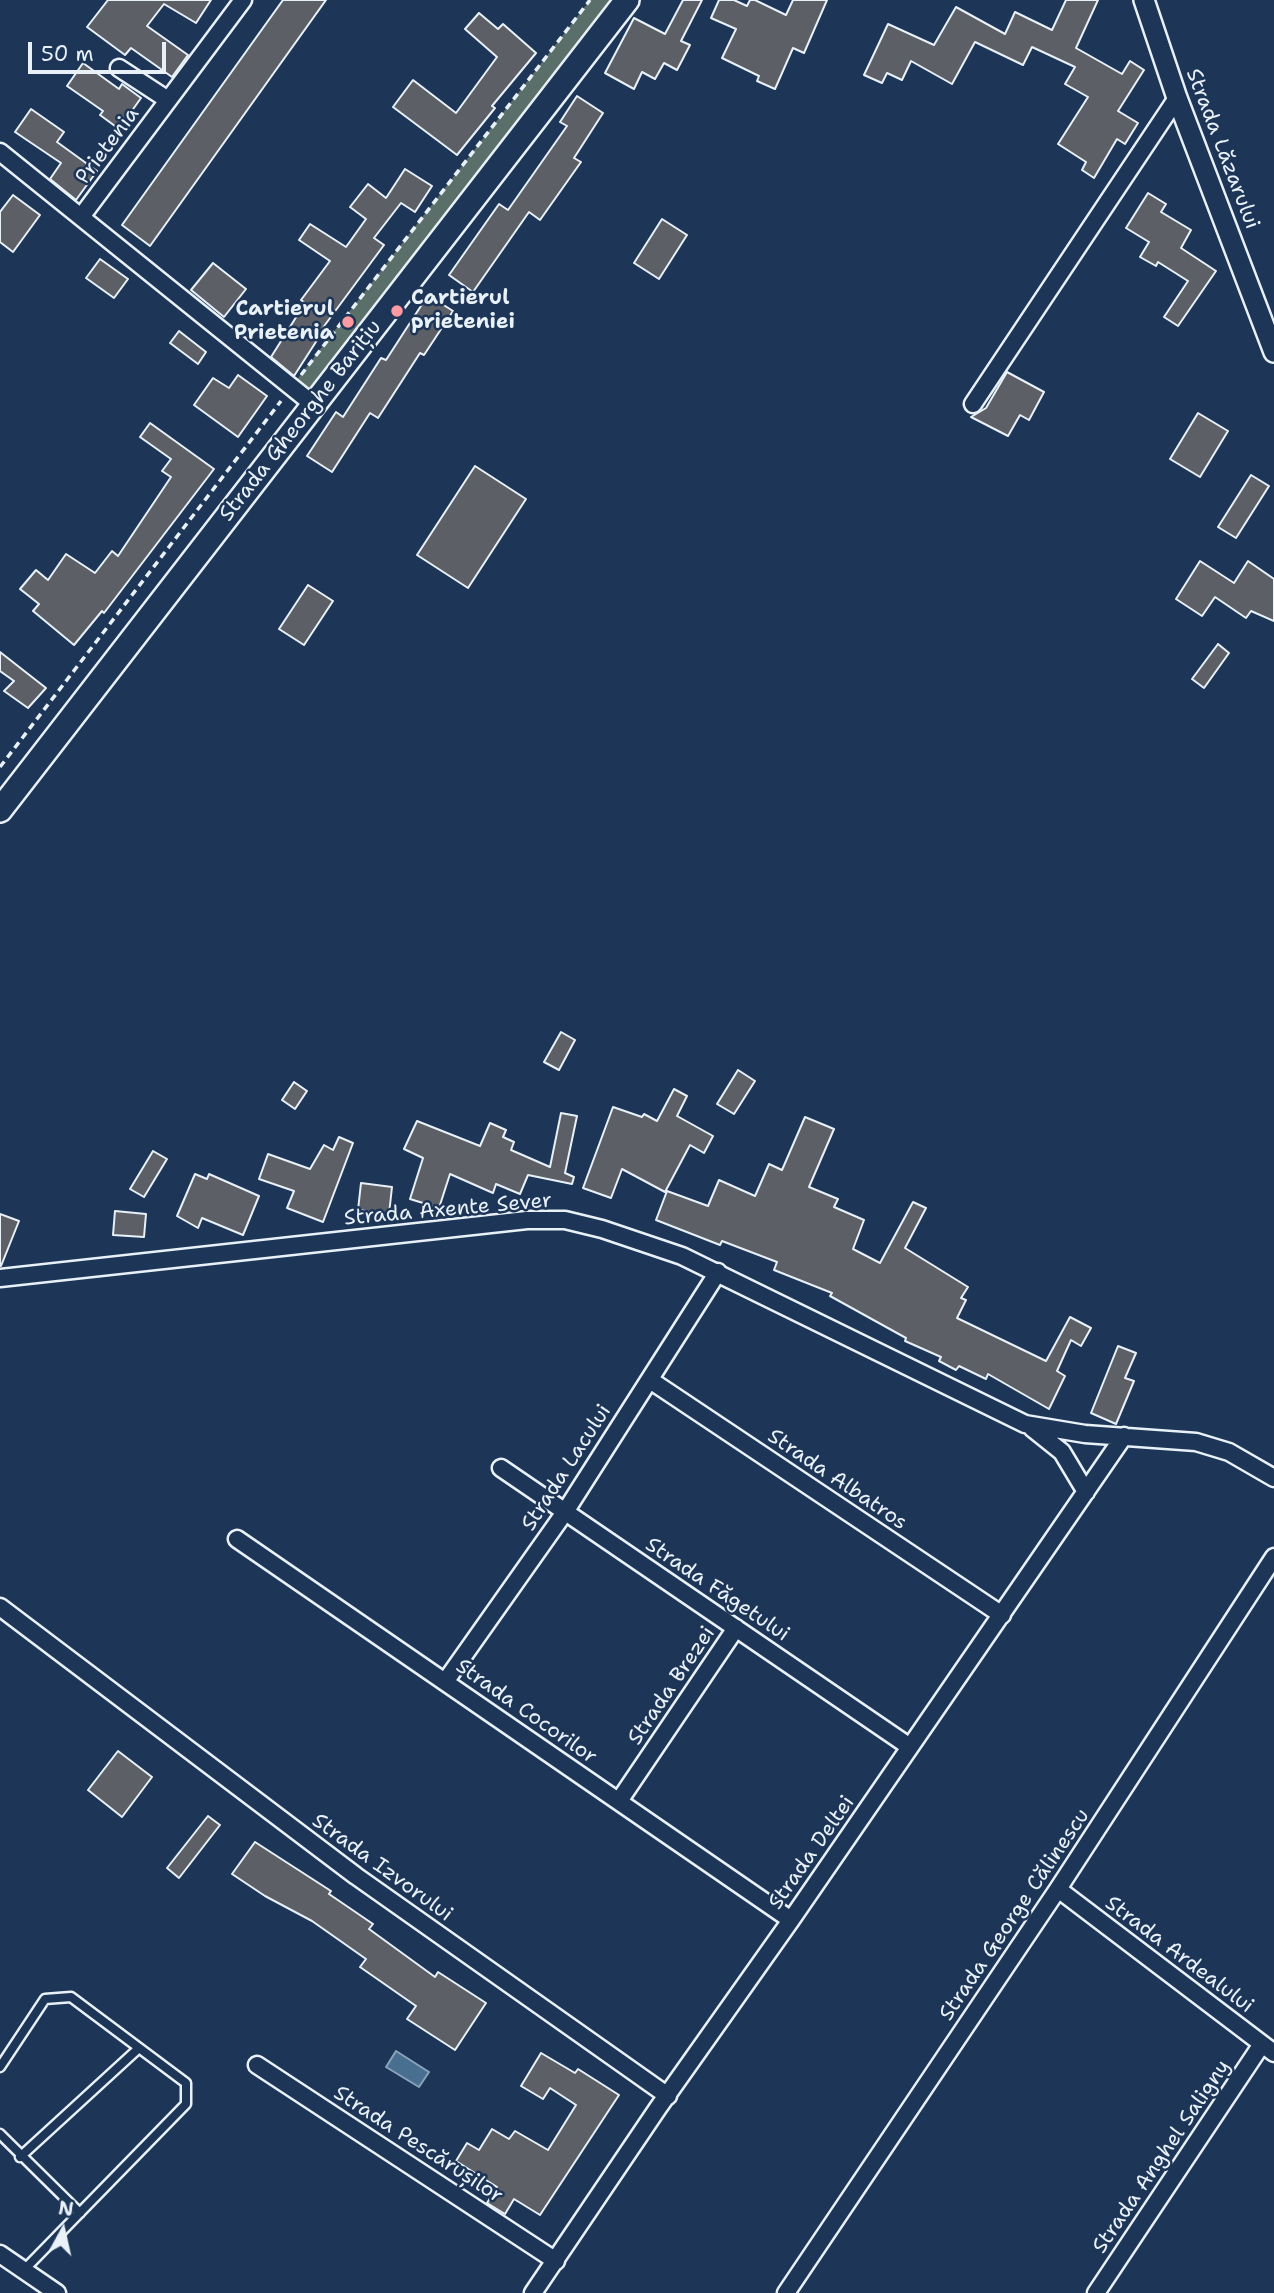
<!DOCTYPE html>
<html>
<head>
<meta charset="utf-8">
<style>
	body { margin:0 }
	#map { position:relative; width:1274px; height:2293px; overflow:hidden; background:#1d3557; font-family:"Shantell Sans",sans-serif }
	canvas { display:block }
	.north { position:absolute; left:28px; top:2195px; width:70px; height:70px; -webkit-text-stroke:5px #1d3557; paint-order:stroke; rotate:8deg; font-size:19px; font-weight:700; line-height:28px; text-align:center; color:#e8f1f8 }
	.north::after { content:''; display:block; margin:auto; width:24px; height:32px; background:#e8f1f8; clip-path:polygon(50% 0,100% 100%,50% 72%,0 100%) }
	.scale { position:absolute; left:28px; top:42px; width:138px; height:32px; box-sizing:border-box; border:4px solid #e8f1f8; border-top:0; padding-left:9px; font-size:21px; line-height:24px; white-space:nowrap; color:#e8f1f8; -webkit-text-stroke:5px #1d3557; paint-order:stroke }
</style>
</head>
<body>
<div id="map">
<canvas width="1274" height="2293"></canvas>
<div class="north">N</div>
<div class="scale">50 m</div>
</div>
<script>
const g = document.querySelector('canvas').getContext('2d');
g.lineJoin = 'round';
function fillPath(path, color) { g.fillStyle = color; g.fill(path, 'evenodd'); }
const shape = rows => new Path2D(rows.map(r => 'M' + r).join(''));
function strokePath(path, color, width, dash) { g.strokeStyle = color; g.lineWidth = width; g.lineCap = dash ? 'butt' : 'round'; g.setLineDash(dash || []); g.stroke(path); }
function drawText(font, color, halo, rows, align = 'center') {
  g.font = font + ' "Shantell Sans",sans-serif'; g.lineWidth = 5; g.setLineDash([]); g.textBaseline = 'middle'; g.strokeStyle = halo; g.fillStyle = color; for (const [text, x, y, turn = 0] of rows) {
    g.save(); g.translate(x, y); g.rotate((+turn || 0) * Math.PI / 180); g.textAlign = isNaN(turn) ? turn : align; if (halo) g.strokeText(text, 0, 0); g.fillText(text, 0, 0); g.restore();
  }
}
fillPath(shape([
	[590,0,627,0,314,405,291,387]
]), '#5b6f6a');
const water = shape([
	[396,2051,429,2072,419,2087,386,2067,396,2051]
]);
fillPath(water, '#486f90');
strokePath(water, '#88a3ba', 2);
const building = shape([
	[108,0,211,0,196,23,164,4,147,26,188,55,172,77,131,48,125,55,87,27,108,0],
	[283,0,326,0,150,246,122,225,283,0],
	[683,0,702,0,681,41,690,45,677,70,664,63,655,79,642,72,634,89,605,73,634,18,665,34,683,0],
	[719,0,734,0,747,6,750,0,755,0,786,15,793,0,827,0,804,53,793,48,775,89,757,81,759,76,722,58,736,29,711,18,719,0],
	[1066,0,1098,0,1076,48,1122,74,1130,61,1144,70,1118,111,1138,123,1125,144,1117,139,1094,178,1082,170,1086,162,1058,144,1088,97,1065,84,1075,67,1032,47,1023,65,975,42,952,84,911,61,902,80,887,73,882,83,864,75,888,24,934,45,956,7,1005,34,1015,12,1052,30,1066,0],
	[479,13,498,29,503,24,536,53,492,106,495,108,457,155,393,107,413,80,456,113,497,57,465,29,479,13],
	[83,63,119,89,122,84,141,98,119,129,100,115,103,111,67,86,83,63],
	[577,96,603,113,574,158,581,162,540,220,529,212,473,292,449,275,499,204,508,210,567,126,560,122,577,96],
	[31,109,64,132,57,142,97,171,76,200,50,179,61,163,15,132,31,109],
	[405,169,432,186,415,212,401,203,374,238,384,245,319,333,321,334,294,376,271,357,305,303,301,300,330,261,299,240,310,224,346,247,366,219,350,207,368,184,386,198,405,169],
	[1148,193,1166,204,1161,212,1191,230,1181,248,1216,271,1178,326,1164,317,1188,281,1158,262,1156,266,1140,257,1149,242,1126,228,1148,193],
	[13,195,40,215,13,252,0,242,0,212,13,195],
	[662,219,687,235,659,279,634,263,662,219],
	[100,259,128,279,114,298,86,278,100,259],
	[213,263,246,289,224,317,191,290,213,263],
	[428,295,453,311,424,355,420,353,378,418,370,413,332,472,307,456,336,412,343,417,381,358,386,360,428,295],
	[179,331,206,352,198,364,170,343,179,331],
	[1007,372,1044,392,1029,420,1020,415,1008,436,971,417,986,408,1007,372],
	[238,375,267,396,238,437,194,405,213,378,229,388,238,375],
	[1198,413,1228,431,1200,477,1170,459,1198,413],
	[150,423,214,469,104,613,102,611,74,645,33,611,39,604,20,589,36,570,48,580,66,554,95,573,112,551,118,556,171,477,162,471,171,459,140,437,150,423],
	[475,466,526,499,468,588,417,555,475,466],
	[1251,475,1269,486,1236,538,1218,527,1251,475],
	[1200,561,1234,583,1248,561,1274,579,1274,621,1251,611,1246,618,1215,597,1202,616,1176,599,1200,561],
	[308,585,333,601,304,645,279,629,308,585],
	[1218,644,1229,653,1204,688,1192,679,1218,644],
	[0,652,46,688,28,708,4,691,14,681,0,671,0,652],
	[561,1032,575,1040,559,1070,544,1062,561,1032],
	[738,1070,755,1081,734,1114,717,1104,738,1070],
	[294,1082,307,1091,295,1109,282,1100,294,1082],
	[674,1089,687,1096,677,1116,713,1136,704,1153,690,1145,665,1192,622,1169,611,1198,583,1188,613,1107,642,1117,644,1114,657,1121,674,1089],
	[561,1113,577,1116,565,1173,574,1177,572,1184,528,1175,520,1194,496,1184,493,1193,450,1174,439,1208,410,1199,423,1158,404,1149,417,1121,480,1146,490,1123,506,1130,503,1137,514,1142,511,1150,550,1167,561,1113],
	[805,1117,834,1129,809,1187,838,1199,834,1207,864,1220,853,1249,880,1263,913,1202,926,1208,905,1248,968,1287,961,1298,966,1300,957,1318,1046,1361,1070,1317,1091,1328,1081,1346,1071,1340,1057,1371,1065,1376,1049,1409,988,1374,986,1379,959,1366,956,1370,939,1361,941,1357,905,1341,906,1338,830,1296,832,1293,774,1270,777,1262,722,1241,720,1245,656,1220,667,1191,708,1206,719,1180,755,1196,769,1164,782,1170,805,1117],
	[339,1137,353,1143,323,1222,287,1208,294,1191,259,1179,268,1154,310,1169,324,1145,333,1150,339,1137],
	[153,1151,167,1159,144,1197,130,1189,153,1151],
	[195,1174,207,1179,209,1174,259,1196,243,1235,202,1218,198,1228,177,1216,195,1174],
	[361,1183,392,1187,389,1214,358,1210,361,1183],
	[115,1211,146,1214,144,1237,113,1235,115,1211],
	[0,1214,19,1221,1,1266,0,1266,0,1214],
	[1118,1346,1136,1353,1125,1378,1134,1381,1116,1424,1091,1413,1118,1346],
	[118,1751,152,1777,122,1817,88,1790,118,1751],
	[208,1816,220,1825,179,1878,167,1868,208,1816],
	[255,1842,331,1891,329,1894,373,1924,369,1929,435,1977,438,1972,486,2003,455,2050,407,2019,416,2006,360,1967,366,1959,312,1921,265,1896,232,1874,255,1842],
	[541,2053,575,2073,578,2069,619,2095,540,2215,514,2199,505,2214,487,2203,497,2187,456,2161,467,2143,479,2150,492,2129,509,2139,515,2131,548,2150,576,2105,550,2088,543,2099,521,2086,541,2053]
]);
fillPath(building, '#5d5f67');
strokePath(building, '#e8f1f8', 2);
const service = shape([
	[0,2067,45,1999,71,1997,186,2083,186,2104,23,2271],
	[0,2134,80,2213],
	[20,2157,139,2048]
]);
const minor = shape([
	[119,68,168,100],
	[0,152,314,405],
	[81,217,243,0],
	[973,404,1177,98],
	[0,1278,527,1220,565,1220,602,1229,682,1256,1025,1424,1085,1434,1196,1442,1229,1452,1274,1478],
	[650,1380,1002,1615],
	[1032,1428,1062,1452,1086,1492],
	[501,1468,910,1747],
	[237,1539,791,1920],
	[0,1607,356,1876,668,2096],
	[445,1682,565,1512,718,1272],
	[619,1801,736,1628],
	[1058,1889,1274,2053],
	[257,2065,556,2261],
	[0,2254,57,2293],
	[533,2293,658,2108,791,1920,1124,1436],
	[786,2293,1058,1889,1274,1557],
	[1096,2293,1262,2044]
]);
const tertiary = shape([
	[1144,0,1177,98,1274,352]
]);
const secondary = shape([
	[0,810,627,0]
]);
strokePath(service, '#e8f1f8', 13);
strokePath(minor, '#e8f1f8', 21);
strokePath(tertiary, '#e8f1f8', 24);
strokePath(secondary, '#e8f1f8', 28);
strokePath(shape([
	[301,375,590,0],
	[0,767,281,401]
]), '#e8f1f8', 3.5, [7, 5]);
strokePath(service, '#1d3557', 8);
strokePath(minor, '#1d3557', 16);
strokePath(tertiary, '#1d3557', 19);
strokePath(secondary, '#1d3557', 23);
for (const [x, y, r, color] of [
	[397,311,7,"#ff9aa2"],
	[348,322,7,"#ff9aa2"]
]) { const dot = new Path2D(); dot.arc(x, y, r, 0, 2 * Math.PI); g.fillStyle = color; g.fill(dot); strokePath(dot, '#1d3557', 2.5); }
drawText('21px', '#e8f1f8', '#1d3557', [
	["Prietenia",108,146,-53],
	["Strada Lăzarului",1222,149,69],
	["Strada Gheorghe Barițiu",301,421,-52],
	["Strada Axente Sever",448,1210,-5],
	["Strada Lacului",567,1468,-57],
	["Strada Albatros",837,1480,34],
	["Strada Făgetului",717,1590,34],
	["Strada Brezei",672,1686,-56],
	["Strada Cocorilor",526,1712,35],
	["Strada Deltei",812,1853,-55],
	["Strada Izvorului",382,1868,36],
	["Strada George Călinescu",1015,1915,-56],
	["Strada Ardealului",1179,1955,37],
	["Strada Pescărușilor",418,2145,33],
	["Strada Anghel Saligny",1162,2157,-56]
]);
drawText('bold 21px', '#e8f1f8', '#1d3557', [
	["Cartierul",411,299],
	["prieteniei",411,323],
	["Cartierul",334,310,"right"],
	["Prietenia",334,334,"right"]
], 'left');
</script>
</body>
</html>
